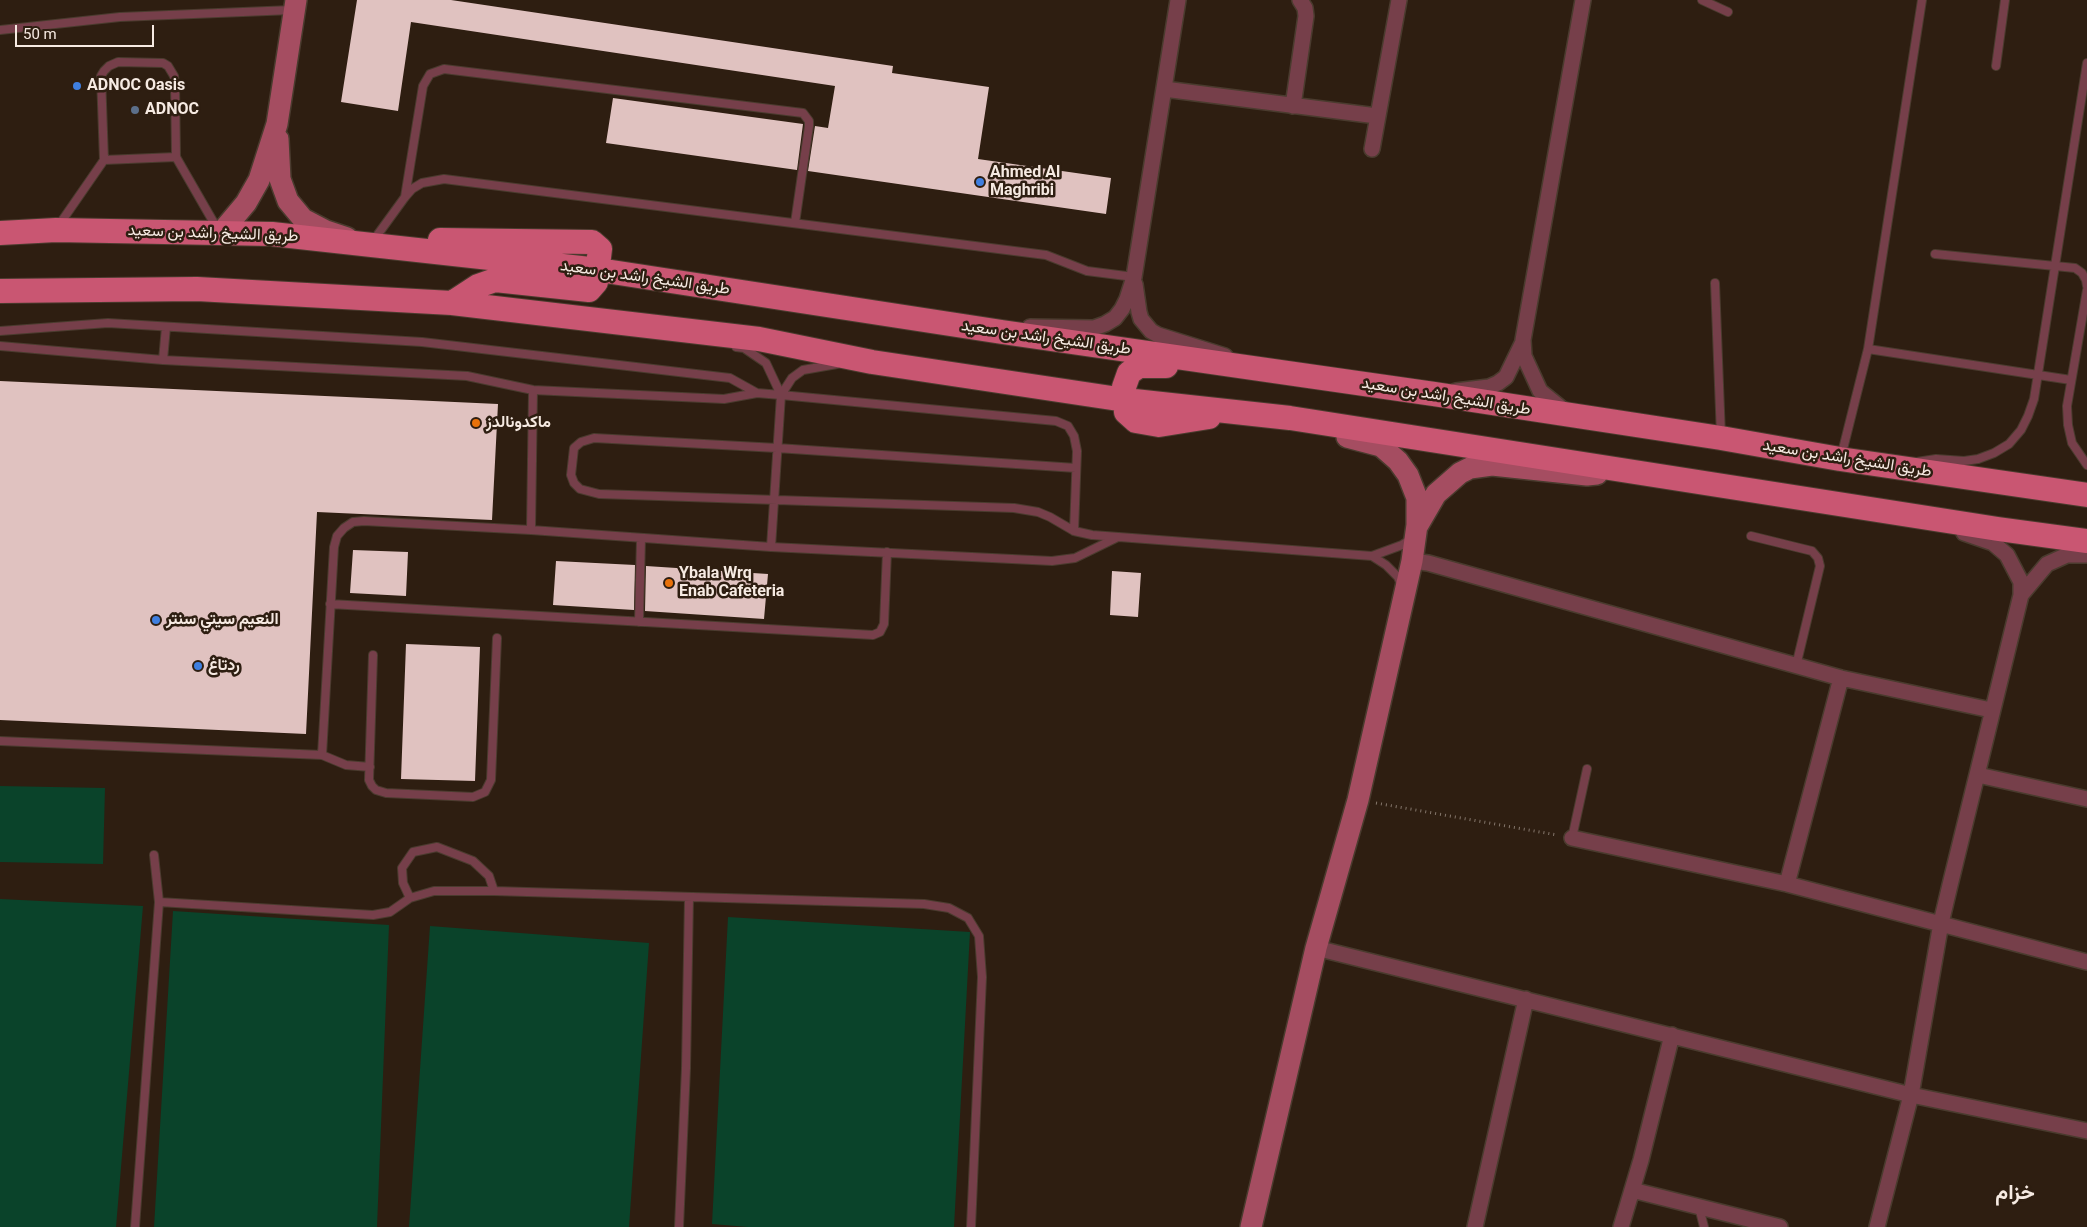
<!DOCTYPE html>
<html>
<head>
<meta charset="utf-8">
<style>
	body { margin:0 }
	#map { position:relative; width:2087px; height:1227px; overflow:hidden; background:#2e1e11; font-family:Roboto,sans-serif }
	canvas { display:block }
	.scale { position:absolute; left:15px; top:25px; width:139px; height:22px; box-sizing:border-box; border:2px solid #f6eae2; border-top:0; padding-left:6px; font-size:15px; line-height:18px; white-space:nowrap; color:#f6eae2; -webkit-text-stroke:4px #2e1e11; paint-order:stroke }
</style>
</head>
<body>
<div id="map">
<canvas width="2087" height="1227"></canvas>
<div class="scale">50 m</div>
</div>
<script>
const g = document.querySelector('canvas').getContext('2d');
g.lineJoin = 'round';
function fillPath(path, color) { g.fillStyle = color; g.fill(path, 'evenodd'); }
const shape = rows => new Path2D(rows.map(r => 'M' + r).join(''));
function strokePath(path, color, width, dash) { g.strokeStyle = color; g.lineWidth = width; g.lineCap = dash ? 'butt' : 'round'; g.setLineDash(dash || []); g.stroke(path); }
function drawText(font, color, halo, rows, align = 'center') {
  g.font = font + ' Roboto,Vazirmatn,sans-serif'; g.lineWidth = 5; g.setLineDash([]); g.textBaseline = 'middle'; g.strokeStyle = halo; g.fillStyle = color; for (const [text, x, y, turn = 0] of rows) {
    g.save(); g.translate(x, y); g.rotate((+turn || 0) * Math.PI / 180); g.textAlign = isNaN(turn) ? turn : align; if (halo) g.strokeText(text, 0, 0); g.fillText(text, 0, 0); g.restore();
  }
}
fillPath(shape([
	[0,786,105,788,103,864,0,862],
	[0,899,143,906,116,1227,0,1227],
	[173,911,389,925,377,1227,154,1227],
	[728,917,970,932,954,1227,748,1227,712,1224],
	[430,926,649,943,629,1227,409,1227]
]), '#0a432a');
fillPath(shape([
	[357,0,451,0,893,66,892,73,989,87,978,159,1111,178,1106,214,808,171,815,126,828,128,835,86,411,22,398,111,341,102],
	[613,98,803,124,797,170,606,143],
	[0,381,498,404,492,520,317,512,306,734,0,720],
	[353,550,408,552,406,596,350,593],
	[556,561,635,565,634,610,553,605],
	[646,566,768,574,764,619,645,611],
	[1112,571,1141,573,1138,617,1110,615],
	[406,644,480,647,475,781,401,779]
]), '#e0c2c0');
const lane = shape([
	[1702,0,1728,12],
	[0,30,120,17,292,10],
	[1996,66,2005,0],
	[104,160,101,76,104,71,109,66,118,62,163,63,168,66,174,76,175,83,176,157,218,230],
	[405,197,423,86,430,74,444,69,803,113,809,121,809,126,795,223],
	[59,225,104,160,176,157],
	[373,241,405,197,412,189,422,183,444,179,1046,255,1087,271,1134,277],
	[1935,254,2075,268,2082,273,2086,280,2087,286],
	[1715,283,1721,436],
	[2087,290,2067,406,2068,425,2072,443,2087,465],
	[0,331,108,323,422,342,730,378,757,393],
	[0,346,163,360,467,376,533,390,724,399,757,393,781,395,1056,421,1068,426,1074,436,1077,451,1074,531],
	[736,347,744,348,766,363,781,395,771,547],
	[1868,349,2071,380],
	[163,360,166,327],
	[781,395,792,378,803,370,837,364],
	[1841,457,1868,349,1922,0],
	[1917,462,1936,459,1964,461,1978,459,1994,453,2009,444,2021,430,2028,416,2034,399,2087,63],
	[1076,468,777,448,594,438,581,442,574,448,571,475,574,483,580,489,599,494,1014,508,1038,512,1050,517,1074,531,1092,535,1372,556,1386,565,1398,577,1401,584],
	[531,530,533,390],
	[1751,536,1812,551,1818,558,1820,566,1796,666],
	[1372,556,1402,545,1411,539],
	[330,604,873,635,880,632,884,624,887,552],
	[639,622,641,538],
	[373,655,369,780,372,786,376,790,386,793,473,797,485,792,491,780,497,638],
	[0,741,322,755,346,765,370,767],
	[322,755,334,547,337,536,344,528,353,522,364,521,531,530,771,547,1052,561,1075,558,1116,538],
	[1572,838,1587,769],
	[410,898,403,883,402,868,413,852,437,847,473,861,489,876,494,891],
	[159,902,373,915,390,912,410,898,434,891,494,891,924,904,949,908,968,918,979,936,982,977,971,1227],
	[1699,1207,1704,1227],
	[135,1227,159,902,154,855],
	[679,1227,686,1068,689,897]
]);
const street = shape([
	[1164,89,1377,116],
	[1293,106,1306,16,1305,8,1300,0],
	[1372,149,1399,0],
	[1135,284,1139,312,1141,319,1151,331,1158,335,1225,356],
	[1030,327,1094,328,1105,324,1115,318,1122,309,1127,299,1134,277,1178,0],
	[1456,391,1489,387,1498,383,1506,377,1522,344],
	[1566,412,1540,391,1524,356,1523,340,1583,0],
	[1412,561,1428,563,1841,678,1991,710],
	[2021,595,2047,564,2067,555,2087,555],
	[1978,775,2087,799],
	[1572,838,1787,884,2087,962],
	[1787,884,1841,678],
	[1316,948,1911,1095,2087,1131],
	[1632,1190,1780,1227],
	[1475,1227,1526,999],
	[1621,1227,1641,1160,1672,1035],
	[1877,1227,1911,1095,1941,923,1950,885,2021,595,2021,582,2007,555,1993,543,1964,533]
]);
const secondary = shape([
	[278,139,280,179,288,201,303,219,326,231,347,238],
	[220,234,246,203,259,180,277,124,296,0],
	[1418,525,1436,494,1460,473,1470,468,1492,465,1587,475,1597,474],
	[1251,1227,1316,948,1358,800,1412,561,1417,525,1417,498,1408,475,1398,461,1381,446,1347,437]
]);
const primary = shape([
	[0,233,56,230,272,234,599,270,1002,332,1434,394,1721,438,1840,459,2087,495],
	[440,240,592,242,600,249,596,282,589,290,495,280,478,286,452,303],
	[0,291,197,289,452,303,759,339,872,362,1125,400,1290,418,1998,529,2087,541],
	[1166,366,1139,366,1129,373,1124,387,1126,412,1136,421,1159,425,1209,417]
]);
strokePath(lane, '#4a3b2e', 10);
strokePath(street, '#4a3b2e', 18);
strokePath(secondary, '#4a3b2e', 24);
strokePath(primary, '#4a3b2e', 26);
strokePath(shape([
	[1376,803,1557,835]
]), '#85776c', 3, [1, 4]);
strokePath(lane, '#763f4a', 8);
strokePath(street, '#763f4a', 15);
strokePath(secondary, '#a54d61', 21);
strokePath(primary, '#c95672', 24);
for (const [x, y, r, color] of [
	[77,86,5,"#3f7fe0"],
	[135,110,5,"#5c6f8a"],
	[980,182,5,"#3f7fe0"],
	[476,423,5,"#e8710a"],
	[669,583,5,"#e8710a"],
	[156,620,5,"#3f7fe0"],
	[198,666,5,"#3f7fe0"]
]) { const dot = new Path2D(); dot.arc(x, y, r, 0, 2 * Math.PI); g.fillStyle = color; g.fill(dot); strokePath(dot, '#2e1e11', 2); }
drawText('bold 16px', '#f6eae2', '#2e1e11', [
	["ADNOC Oasis",87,86],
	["ADNOC",145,110],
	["Ahmed Al",990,173],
	["Maghribi",990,191],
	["ماكدونالدز",486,423],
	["Ybala Wrq",679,574],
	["Enab Cafeteria",679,592],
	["النعيم سيتي سنتر",166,620],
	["ردتاغ",208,666]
], 'left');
drawText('16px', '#f6eae2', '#2e1e11', [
	["طريق الشيخ راشد بن سعيد",213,234,2],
	["طريق الشيخ راشد بن سعيد",645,278,8],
	["طريق الشيخ راشد بن سعيد",1046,338,8],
	["طريق الشيخ راشد بن سعيد",1446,397,9],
	["طريق الشيخ راشد بن سعيد",1847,459,9]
]);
drawText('bold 21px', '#f6eae2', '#2e1e11', [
	["خزام",2015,1194]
]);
</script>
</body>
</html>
